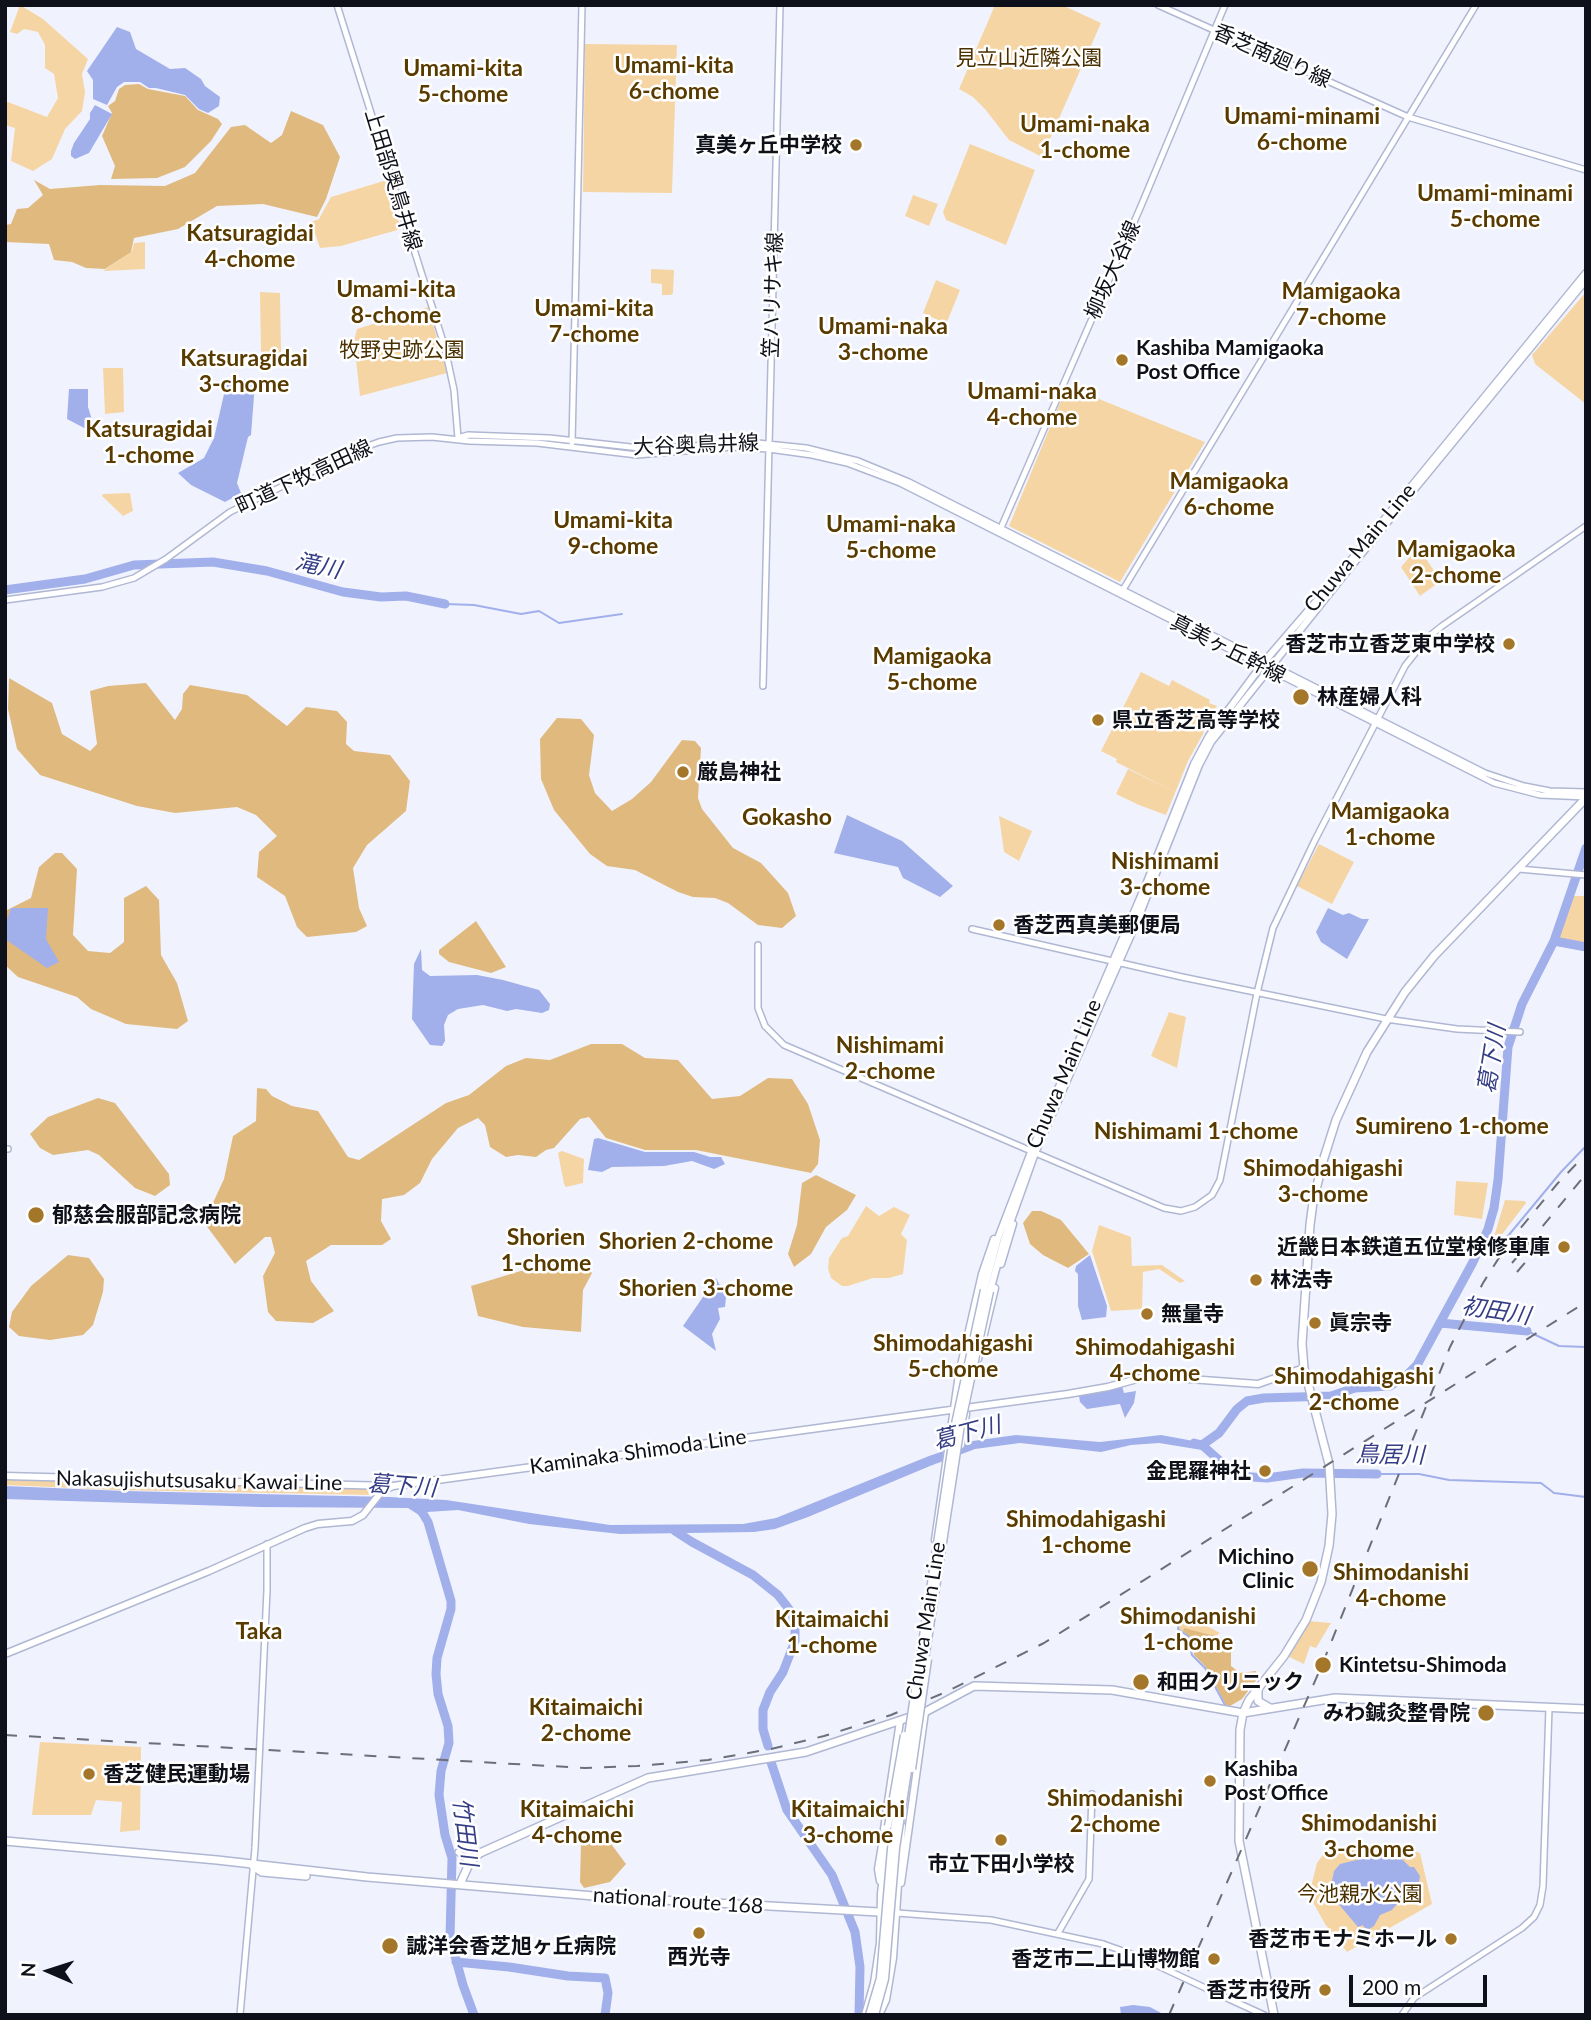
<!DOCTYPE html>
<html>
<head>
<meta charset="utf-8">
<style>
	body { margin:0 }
	#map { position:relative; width:1591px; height:2020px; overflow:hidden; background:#f0f3fe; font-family:Lato,sans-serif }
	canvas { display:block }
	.frame { position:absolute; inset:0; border:7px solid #0f111a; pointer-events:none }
	.north { position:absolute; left:14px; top:1936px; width:70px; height:70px; -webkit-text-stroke:5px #fff; paint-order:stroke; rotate:273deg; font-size:19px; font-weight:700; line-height:28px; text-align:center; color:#0f111a }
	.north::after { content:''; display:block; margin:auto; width:24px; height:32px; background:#0f111a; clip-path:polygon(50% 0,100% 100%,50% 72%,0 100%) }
	.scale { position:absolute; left:1349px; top:1975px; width:138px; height:32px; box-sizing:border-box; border:4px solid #0f111a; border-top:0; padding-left:9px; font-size:21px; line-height:24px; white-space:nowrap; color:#0f111a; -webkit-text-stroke:5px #fff; paint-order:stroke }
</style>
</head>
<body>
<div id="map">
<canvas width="1591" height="2020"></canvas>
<div class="frame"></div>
<div class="north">N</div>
<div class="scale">200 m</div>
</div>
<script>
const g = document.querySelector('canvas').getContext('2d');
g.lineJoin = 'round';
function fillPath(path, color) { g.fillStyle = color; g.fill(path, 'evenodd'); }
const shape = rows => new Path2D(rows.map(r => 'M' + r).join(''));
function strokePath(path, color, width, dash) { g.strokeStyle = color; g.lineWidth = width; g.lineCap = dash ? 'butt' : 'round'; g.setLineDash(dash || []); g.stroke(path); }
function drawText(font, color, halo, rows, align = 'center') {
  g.font = font + ' Lato,"Noto Sans JP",sans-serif'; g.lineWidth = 5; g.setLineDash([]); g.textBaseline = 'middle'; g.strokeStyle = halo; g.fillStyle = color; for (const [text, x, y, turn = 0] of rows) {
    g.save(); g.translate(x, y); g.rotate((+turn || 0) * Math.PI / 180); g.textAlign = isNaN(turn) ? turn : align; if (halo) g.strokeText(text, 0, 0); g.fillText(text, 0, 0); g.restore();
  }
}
fillPath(shape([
	[20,5,43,19,88,59,82,74,85,92,82,111,65,129,52,159,33,171,11,161,15,128,5,125,5,104,8,102,47,117,58,98,54,74,45,68,45,45,38,32,24,29,17,34,10,32],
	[995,5,1062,5,1101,23,1042,157,1009,140,985,109,973,97,959,89],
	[585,44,677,45,672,193,583,192],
	[970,144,1035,170,1006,245,946,220,943,212],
	[387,180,401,229,341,246,320,248,311,222,319,219,331,197],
	[913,195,938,204,929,226,905,216],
	[145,242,145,269,103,271,132,251,134,243],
	[651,269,674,270,673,293,671,295,662,295,662,284,651,283],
	[936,280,960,290,947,322,944,323,923,313],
	[260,292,280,293,281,353,264,353,261,351],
	[1586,292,1586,404,1535,364,1532,355],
	[428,307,447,373,360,396,354,341,357,329],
	[103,368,123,368,124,412,105,414],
	[1067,386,1205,442,1120,582,1009,526],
	[130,493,133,511,123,516,102,496,103,494],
	[1418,547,1441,581,1420,596,1401,567],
	[1141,672,1169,686,1172,680,1210,700,1209,703,1217,706,1205,723,1203,734,1188,761,1166,815,1139,805,1116,794,1128,769,1173,791,1116,762,1117,759,1101,751],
	[999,816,1032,831,1019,861,1004,852],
	[1319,844,1354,862,1332,904,1297,886],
	[1573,896,1586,896,1586,946,1556,939],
	[1169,1012,1186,1017,1177,1068,1151,1056],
	[562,1151,584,1159,583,1183,566,1187,564,1184,558,1153],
	[1456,1181,1488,1183,1482,1219,1454,1215],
	[1505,1200,1525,1201,1526,1203,1490,1250],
	[866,1206,879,1216,894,1207,910,1215,901,1234,907,1240,903,1274,889,1278,873,1278,848,1286,842,1286,831,1278,828,1269,829,1258,842,1238,848,1236],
	[1099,1225,1131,1237,1132,1266,1162,1265,1185,1281,1180,1283,1159,1269,1143,1272,1142,1309,1111,1311,1092,1251],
	[5,1478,368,1487,373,1490,373,1495,118,1490,5,1485],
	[1308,1621,1331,1623,1316,1648,1310,1646,1304,1664,1289,1657],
	[1176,1623,1205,1625,1220,1633,1191,1654,1187,1635,1177,1627],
	[40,1742,141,1747,140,1830,120,1832,122,1802,96,1800,91,1815,32,1815],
	[1327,1849,1411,1850,1420,1853,1432,1904,1347,1952,1325,1924,1309,1895,1317,1863]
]), '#f6d5a4');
fillPath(shape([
	[139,84,148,89,185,96,198,110,218,119,222,124,211,141,185,167,157,178,111,179,115,166,102,136,112,113,108,106,115,101,119,89,125,85],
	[291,111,323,125,340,157,326,199,317,217,263,204,217,206,178,229,134,238,131,252,105,269,86,268,72,262,54,260,49,244,5,242,5,225,11,224,17,209,28,208,43,195,34,180,50,189,100,185,165,186,195,173,231,127,245,125,271,143,282,135],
	[9,678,52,703,62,734,90,751,97,744,90,691,108,686,146,683,175,720,182,709,183,694,190,685,247,695,287,726,306,707,337,711,347,722,346,744,354,751,390,755,410,781,406,811,367,845,353,868,359,908,367,926,356,932,307,937,297,927,285,896,257,877,259,852,277,836,256,815,237,807,175,813,137,806,40,775,17,749,8,709],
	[557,718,581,719,594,735,589,775,595,793,612,811,632,799,651,782,682,740,695,741,701,748,698,798,702,809,733,848,761,863,788,893,796,916,782,928,758,925,728,903,715,898,693,897,678,892,635,870,607,866,590,854,554,810,541,779,540,739],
	[55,853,62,853,77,869,73,935,88,951,110,953,124,942,124,898,146,886,159,900,161,955,177,983,188,1021,177,1029,126,1024,91,1009,77,997,18,977,5,965,5,911,31,898,39,867],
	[476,921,506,967,491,973,449,962,439,954,439,950],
	[622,1044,645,1058,678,1060,712,1099,740,1096,768,1078,792,1079,808,1104,820,1140,818,1164,811,1173,696,1150,645,1150,606,1138,589,1117,580,1119,554,1148,546,1150,536,1157,518,1155,506,1157,490,1147,485,1125,478,1118,458,1128,432,1159,420,1183,404,1195,382,1199,381,1221,391,1239,382,1245,331,1245,306,1261,311,1281,334,1311,313,1323,276,1321,268,1312,263,1276,275,1253,271,1237,265,1237,235,1264,202,1220,211,1207,224,1179,233,1136,256,1121,257,1088,266,1089,272,1096,292,1106,318,1111,348,1157,359,1160,446,1103,469,1095,506,1066,526,1058,550,1060,591,1044],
	[98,1098,115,1103,169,1174,170,1185,155,1196,135,1188,99,1155,88,1150,53,1155,40,1148,30,1134,48,1117],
	[816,1175,856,1195,847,1210,826,1227,811,1254,794,1267,788,1254,797,1225,802,1183],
	[1032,1211,1041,1211,1061,1220,1089,1254,1068,1268,1043,1255,1030,1244,1023,1223],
	[68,1255,89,1258,104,1279,103,1292,93,1325,83,1335,50,1340,19,1336,9,1327,12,1312,31,1286],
	[579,1259,592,1273,583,1290,581,1332,523,1327,478,1316,471,1286,524,1270],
	[1184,1628,1226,1639,1231,1644,1231,1666,1240,1673,1256,1671,1258,1678,1242,1699,1230,1706,1226,1705,1205,1666,1194,1655,1191,1638,1183,1631],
	[596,1831,603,1833,626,1864,610,1882,584,1888,580,1882,581,1842,583,1837]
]), '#e0b97e');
fillPath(shape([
	[117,27,130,32,136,49,170,69,185,68,201,79,205,86,220,97,219,106,208,113,199,109,185,95,156,88,149,88,140,82,124,82,117,87,107,105,93,99,93,80,87,71],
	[95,105,112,114,89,153,75,159,71,156,71,151,74,143,90,119,90,113],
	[231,378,249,380,255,383,251,435,248,437,237,483,241,493,225,502,191,485,178,473,204,458,214,438,227,381],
	[69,389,88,389,88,407,98,439,92,432,67,419],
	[847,815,902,841,953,886,940,897,903,878,898,867,834,853],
	[11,908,48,908,46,939,59,962,47,968,5,939,5,926],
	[1328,908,1343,915,1349,913,1362,919,1369,919,1347,959,1321,942,1316,932],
	[421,949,422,970,430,976,477,975,503,980,539,990,550,1004,549,1010,542,1013,516,1009,507,1011,483,1005,458,1009,448,1015,444,1025,445,1041,442,1046,430,1045,412,1019,414,964],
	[598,1138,645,1152,694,1152,710,1157,721,1157,725,1164,714,1169,692,1161,664,1166,612,1167,602,1172,588,1170,594,1139],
	[1090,1255,1107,1306,1106,1317,1082,1320,1078,1306,1078,1274,1075,1271,1076,1266],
	[716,1278,726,1297,725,1307,718,1308,720,1319,712,1334,716,1351,683,1326],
	[1122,1386,1124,1393,1136,1391,1134,1403,1125,1418,1120,1404,1087,1409,1080,1402,1079,1396],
	[1016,1435,1100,1442,1161,1435,1199,1442,1204,1441,1207,1446,1202,1450,1159,1443,1131,1445,1101,1452,1020,1443,975,1449,930,1466,808,1517,775,1529,754,1532,620,1534,529,1524,458,1510,427,1512,422,1517,408,1508,261,1507,5,1499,5,1486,125,1491,389,1497,446,1500,610,1525,743,1524,776,1518,929,1456,973,1441],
	[1373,1856,1401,1858,1410,1867,1414,1867,1420,1876,1418,1888,1408,1891,1392,1910,1380,1915,1374,1926,1366,1931,1363,1925,1358,1927,1336,1901,1331,1886,1334,1871,1340,1864],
	[1133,2005,1150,2007,1163,2014,1121,2015,1120,2007]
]), '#a1afeb');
strokePath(shape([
	[445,604,474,605,521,614,539,611,559,623,622,614],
	[1503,1242,1561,1172,1586,1146],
	[1527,1331,1559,1346,1586,1347],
	[1377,1474,1419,1474,1449,1480,1541,1483,1554,1493,1586,1497],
	[1179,1622,1178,1629,1188,1636,1192,1655,1205,1668,1225,1705]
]), '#a1afeb', 2);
strokePath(shape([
	[5,590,85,579,134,565,213,562,267,571,343,592,381,597,406,596,445,604],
	[1554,941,1586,947],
	[1440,1323,1527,1331],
	[1194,1443,1202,1445,1219,1433,1237,1409,1247,1401,1264,1398,1331,1396,1355,1388,1390,1386,1405,1377,1417,1365,1473,1262,1488,1229,1494,1208,1498,1180,1508,1047,1522,1004,1554,941,1586,848],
	[1202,1445,1237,1476,1267,1478,1303,1473,1377,1474],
	[419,1507,428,1522,451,1601,451,1609,437,1658,436,1674,438,1694,448,1726,449,1743,441,1771,439,1795,445,1835,452,1858,450,1938,463,1985,474,2015],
	[675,1531,692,1542,753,1575,778,1595,792,1613,795,1628,795,1641,783,1672,770,1692,763,1710,763,1729,768,1746],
	[771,1762,787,1810,832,1875,855,1932,860,1967,859,2015],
	[456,1962,509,1967,568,1976,605,1978,608,1993,605,2015]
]), '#a1afeb', 9);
const minor = shape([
	[337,5,445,348,454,390,458,438],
	[1158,5,1408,117,1586,170],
	[461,437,468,435,549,438,649,449,748,442,806,448,858,461,909,482,1485,773,1524,786,1550,791,1586,792],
	[572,443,582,5],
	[1000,530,1141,206,1225,5],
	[1121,593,1476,5],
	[5,600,102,587,134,578,166,559,230,512,354,451,379,442,397,438,432,437,469,441,537,443,637,455,732,447,769,449,812,455,847,463,900,483,1494,783,1540,795,1586,797],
	[763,686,780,5],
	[1519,869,1586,875],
	[972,929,1182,977,1386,1019,1457,1029,1520,1032],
	[758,945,758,1008,765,1026,784,1045,1164,1208,1181,1211,1195,1207,1212,1195,1220,1180,1257,993,1273,928,1315,840,1405,666,1427,638,1442,626,1586,526],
	[5,1149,8,1149],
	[458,1852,470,1862],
	[897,1913,991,1920,1103,1944],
	[1058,1933,1089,1879,1092,1794],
	[1229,1999,1264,2015],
	[240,2015,255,1848,267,1590,267,1544],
	[1402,2015,1414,1998,1522,1928,1534,1917,1540,1905,1543,1886,1549,1708]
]);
const major = shape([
	[1001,1264,1013,1224],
	[984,1290,998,1238,1031,1152,1147,882,1194,764,1209,736,1264,662,1338,576,1586,273],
	[990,1291,1004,1240,1035,1153,1137,921,1199,765,1211,742,1344,575,1586,280],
	[978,1359,995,1288],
	[961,1445,966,1414],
	[5,1476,391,1486],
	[935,1540,959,1374,982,1274,994,1239],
	[5,1654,209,1571,305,1528,318,1524,352,1521,363,1515,382,1491,393,1486,1068,1394,1108,1387,1148,1376,1258,1384,1304,1368],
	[884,1829,900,1721],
	[880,1881,878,1869,883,1839],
	[901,1883,925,1712],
	[865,2015,874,1983,880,1943,881,1893,890,1821],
	[879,2015,886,2000,893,1958,902,1826]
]);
const highway = shape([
	[1258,1690,1258,1701,1270,1708],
	[5,1841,217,1860,367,1877,606,1897,897,1913],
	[253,1866,262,1872,306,1876],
	[460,1884,470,1862,480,1853,648,1778,806,1752,925,1712,974,1686,1112,1690,1243,1713,1335,1698,1586,1709],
	[1274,2015,1239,1841,1240,1730,1243,1713,1249,1700,1284,1656,1306,1620,1321,1582,1329,1546,1332,1514,1329,1464,1304,1368,1302,1344,1310,1225,1313,1202,1323,1161,1336,1120,1367,1052,1405,992,1434,956,1586,798]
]);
strokePath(minor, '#b0b7d3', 8);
strokePath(major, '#b0b7d3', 9);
strokePath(highway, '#b0b7d3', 10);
strokePath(minor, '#fff', 5);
strokePath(major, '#fff', 6);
strokePath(highway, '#fff', 7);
strokePath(shape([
	[1512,1263,1586,1174],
	[1517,1272,1547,1237],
	[5,1735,585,1768,637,1766,708,1760,771,1749,824,1736,891,1715,946,1692,1044,1643,1586,1302],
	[1169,2015,1322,1665,1450,1347,1483,1283,1509,1242,1558,1183,1586,1154]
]), '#6c6f79', 2, [12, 12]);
const minorBridge = shape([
	[1103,1944,1137,1956,1229,1999]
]);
const majorBridge = shape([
	[912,1769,928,1659],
	[888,1826,904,1735],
	[869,2015,880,1978,891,1849,955,1424,984,1290],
	[875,2015,885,1979,896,1848,961,1425,990,1291]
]);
strokePath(minorBridge, '#b0b7d3', 8, []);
strokePath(majorBridge, '#b0b7d3', 9, []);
strokePath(minorBridge, '#fff', 5);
strokePath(majorBridge, '#fff', 6);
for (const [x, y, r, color] of [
	[856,145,7,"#a47629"],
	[1122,360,7,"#a47629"],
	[1509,644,7,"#a47629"],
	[1301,697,9,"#a47629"],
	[1098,720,7,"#a47629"],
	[683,772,7,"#a47629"],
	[999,925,7,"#a47629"],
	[36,1215,9,"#a47629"],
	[1564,1247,7,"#a47629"],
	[1256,1280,7,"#a47629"],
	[1147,1314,7,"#a47629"],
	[1315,1323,7,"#a47629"],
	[1265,1471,7,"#a47629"],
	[1310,1569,9,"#a47629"],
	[1323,1665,9,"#a47629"],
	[1141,1682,9,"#a47629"],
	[1486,1713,9,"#a47629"],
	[89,1774,7,"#a47629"],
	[1210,1781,7,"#a47629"],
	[1001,1840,7,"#a47629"],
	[699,1933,7,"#a47629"],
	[1451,1939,7,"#a47629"],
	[390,1946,9,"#a47629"],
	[1214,1959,7,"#a47629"],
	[1325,1990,7,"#a47629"]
]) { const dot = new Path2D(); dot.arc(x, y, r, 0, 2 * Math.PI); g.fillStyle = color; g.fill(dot); strokePath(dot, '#fff', 2.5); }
drawText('21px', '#0f111a', '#fff', [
	["香芝南廻り線",1272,56,24],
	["上田部奥鳥井線",393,180,73],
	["柳坂大谷線",1113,270,-66],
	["笠ハリサキ線",773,295,-88],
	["大谷奥鳥井線",696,445,-2],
	["町道下牧高田線",304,477,-25],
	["Chuwa Main Line",1360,548,-50],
	["真美ヶ丘幹線",1228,649,27],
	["Chuwa Main Line",1064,1074,-67],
	["Kaminaka Shimoda Line",638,1452,-8],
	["Nakasujishutsusaku Kawai Line",199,1481,1],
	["Chuwa Main Line",926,1621,-81],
	["national route 168",678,1901,4]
]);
drawText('21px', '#4b3100', '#fff', [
	["見立山近隣公園",1029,58],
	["牧野史跡公園",402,350],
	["今池親水公園",1360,1894]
]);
drawText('bold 21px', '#0f111a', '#fff', [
	["真美ヶ丘中学校",842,145,"right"],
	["Kashiba Mamigaoka",1136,348],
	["Post Office",1136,372],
	["香芝市立香芝東中学校",1495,644,"right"],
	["林産婦人科",1317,697],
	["県立香芝高等学校",1112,720],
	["厳島神社",697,772],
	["香芝西真美郵便局",1013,925],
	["郁慈会服部記念病院",52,1215],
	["近畿日本鉄道五位堂検修車庫",1550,1247,"right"],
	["林法寺",1270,1280],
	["無量寺",1161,1314],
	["眞宗寺",1329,1323],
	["金毘羅神社",1251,1471,"right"],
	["Michino",1294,1557,"right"],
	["Clinic",1294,1581,"right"],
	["Kintetsu-Shimoda",1339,1665],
	["和田クリニック",1157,1682],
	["みわ鍼灸整骨院",1470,1713,"right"],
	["Kashiba",1224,1769],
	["Post Office",1224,1793],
	["香芝健民運動場",103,1774],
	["市立下田小学校",1001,1864,"center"],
	["香芝市モナミホール",1437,1939,"right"],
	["誠洋会香芝旭ヶ丘病院",406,1946],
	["西光寺",699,1957,"center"],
	["香芝市二上山博物館",1200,1959,"right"],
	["香芝市役所",1311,1990,"right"]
], 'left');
drawText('bold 23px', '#593b00', '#fff', [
	["Umami-kita",674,66],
	["6-chome",674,92],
	["Umami-kita",463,69],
	["5-chome",463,95],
	["Umami-minami",1302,117],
	["6-chome",1302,143],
	["Umami-naka",1085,125],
	["1-chome",1085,151],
	["Umami-minami",1495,194],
	["5-chome",1495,220],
	["Katsuragidai",250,234],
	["4-chome",250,260],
	["Umami-kita",396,290],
	["8-chome",396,316],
	["Mamigaoka",1341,292],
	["7-chome",1341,318],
	["Umami-kita",594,309],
	["7-chome",594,335],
	["Umami-naka",883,327],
	["3-chome",883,353],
	["Katsuragidai",244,359],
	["3-chome",244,385],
	["Umami-naka",1032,392],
	["4-chome",1032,418],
	["Katsuragidai",149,430],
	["1-chome",149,456],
	["Mamigaoka",1229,482],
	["6-chome",1229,508],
	["Umami-kita",613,521],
	["9-chome",613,547],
	["Umami-naka",891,525],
	["5-chome",891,551],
	["Mamigaoka",1456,550],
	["2-chome",1456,576],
	["Mamigaoka",932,657],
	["5-chome",932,683],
	["Mamigaoka",1390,812],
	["1-chome",1390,838],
	["Gokasho",787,818],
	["Nishimami",1165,862],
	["3-chome",1165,888],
	["Nishimami",890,1046],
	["2-chome",890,1072],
	["Sumireno 1-chome",1452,1127],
	["Nishimami 1-chome",1196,1132],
	["Shimodahigashi",1323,1169],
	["3-chome",1323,1195],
	["Shorien",546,1238],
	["1-chome",546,1264],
	["Shorien 2-chome",686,1242],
	["Shorien 3-chome",706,1289],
	["Shimodahigashi",953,1344],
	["5-chome",953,1370],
	["Shimodahigashi",1155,1348],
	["4-chome",1155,1374],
	["Shimodahigashi",1354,1377],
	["2-chome",1354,1403],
	["Shimodahigashi",1086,1520],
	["1-chome",1086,1546],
	["Shimodanishi",1401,1573],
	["4-chome",1401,1599],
	["Shimodanishi",1188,1617],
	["1-chome",1188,1643],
	["Kitaimaichi",832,1620],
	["1-chome",832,1646],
	["Taka",259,1632],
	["Kitaimaichi",586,1708],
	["2-chome",586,1734],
	["Shimodanishi",1115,1799],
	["2-chome",1115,1825],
	["Kitaimaichi",577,1810],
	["4-chome",577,1836],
	["Kitaimaichi",848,1810],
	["3-chome",848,1836],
	["Shimodanishi",1369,1824],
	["3-chome",1369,1850]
]);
drawText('italic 23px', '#353e85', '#fff', [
	["滝川",318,566,12],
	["葛下川",1492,1059,-81],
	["初田川",1496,1311,9],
	["葛下川",967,1433,-15],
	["鳥居川",1390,1455,1],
	["葛下川",402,1486,4],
	["竹田川",465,1832,83]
]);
</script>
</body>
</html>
